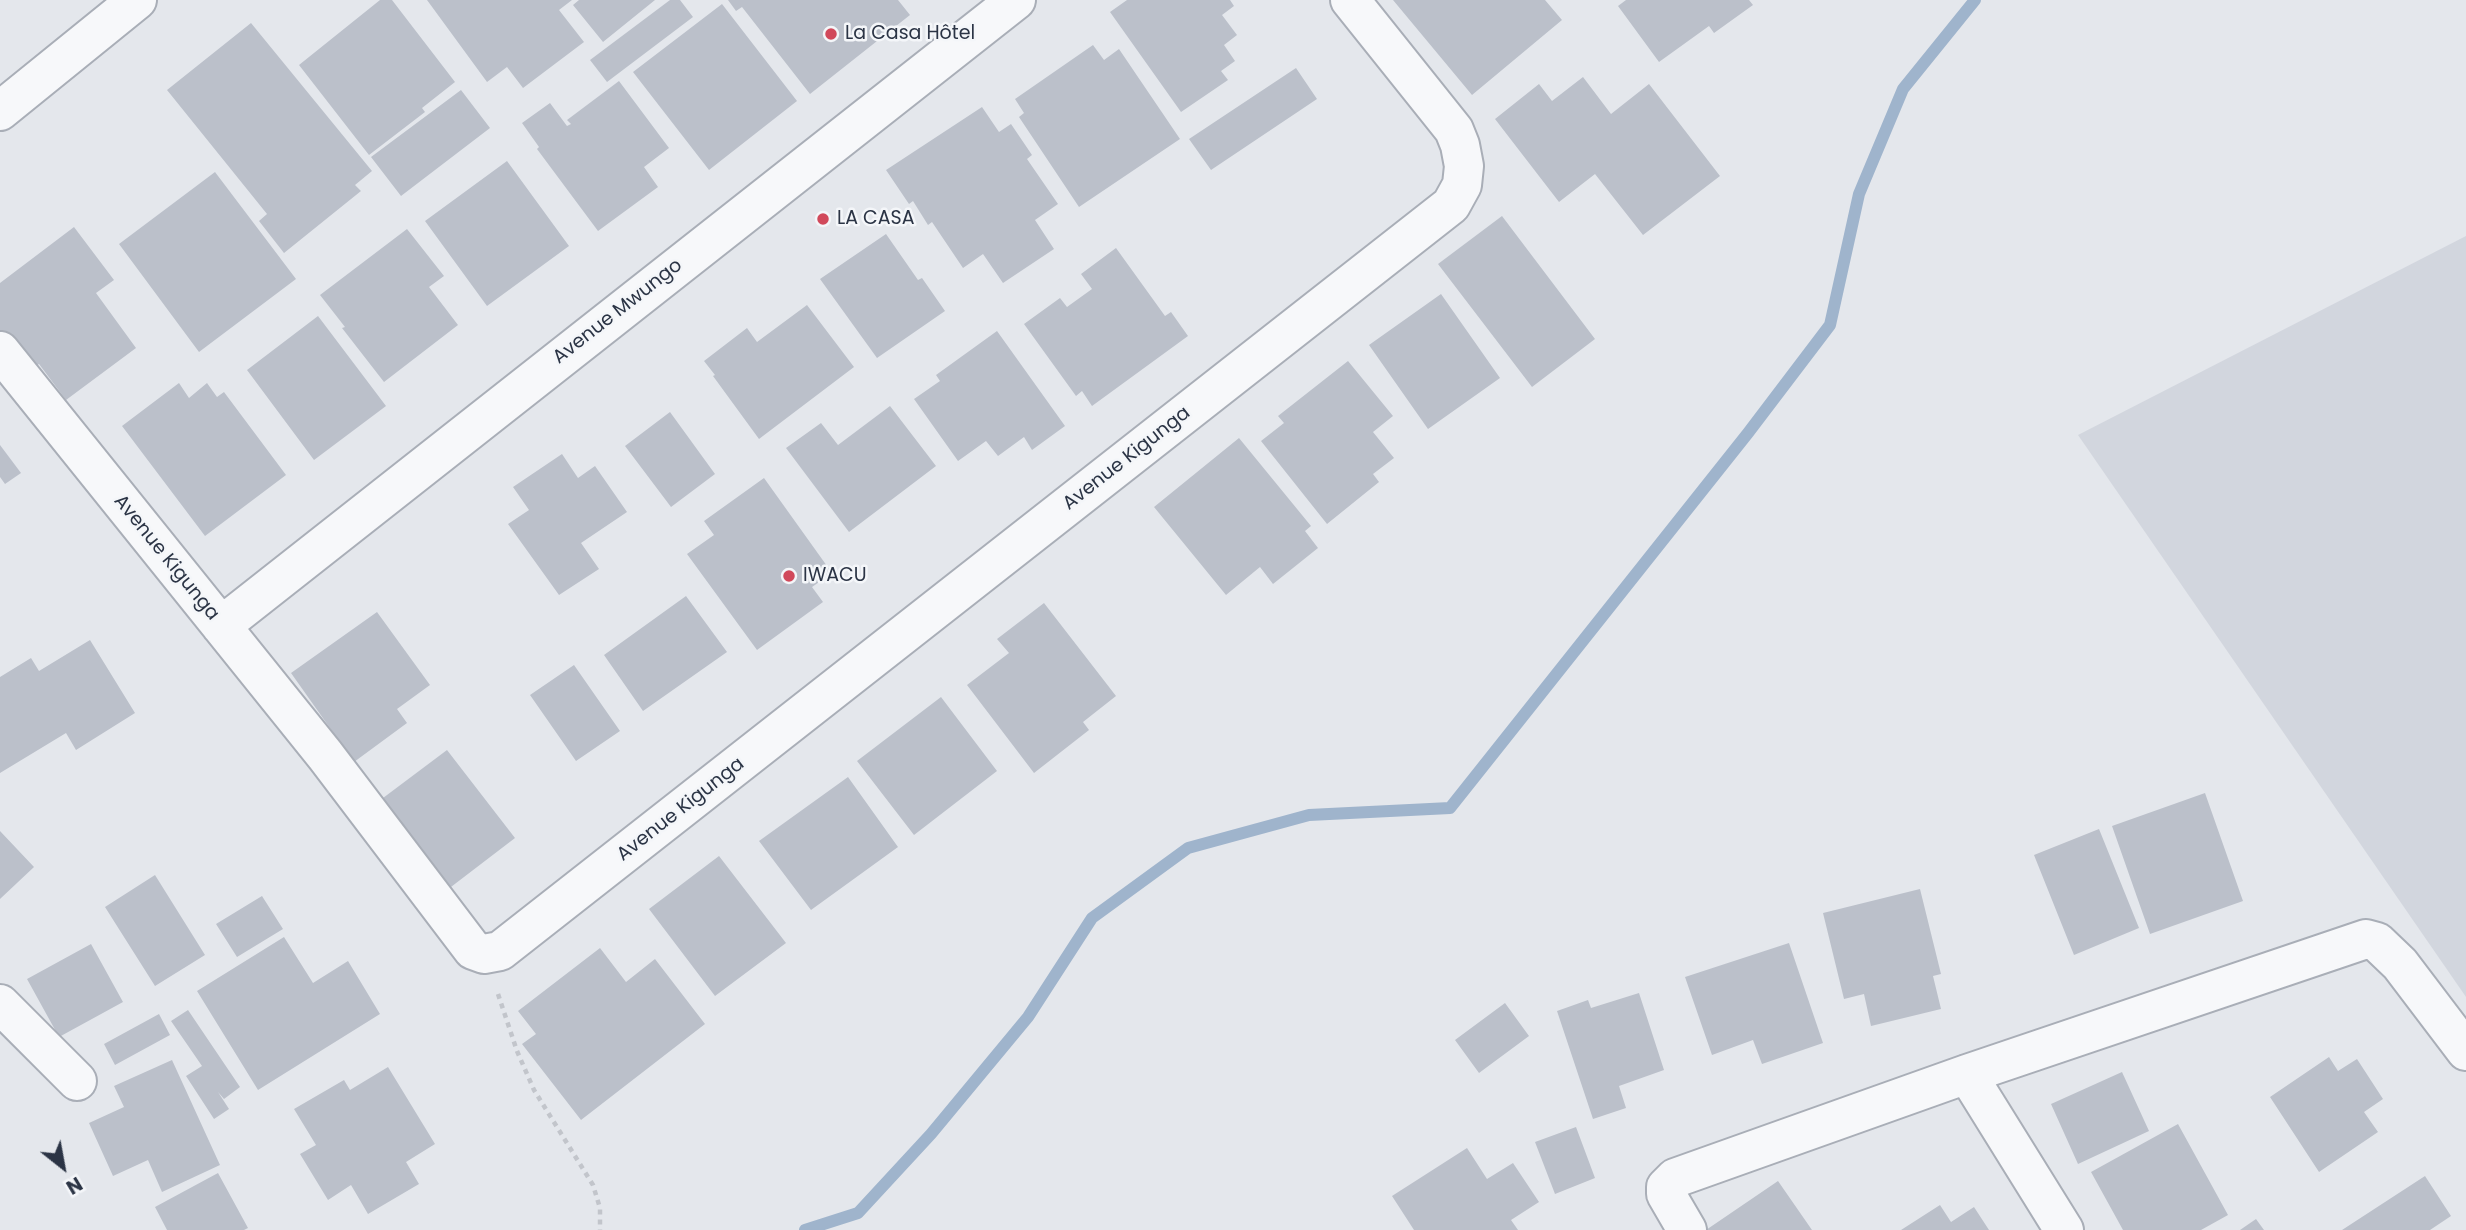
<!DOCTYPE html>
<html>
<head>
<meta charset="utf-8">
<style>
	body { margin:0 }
	#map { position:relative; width:2466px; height:1230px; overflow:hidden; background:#e4e7ec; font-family:Poppins,sans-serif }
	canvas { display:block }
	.north { position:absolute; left:28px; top:1132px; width:70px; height:70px; -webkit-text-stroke:5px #f4f6f9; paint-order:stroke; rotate:149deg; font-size:19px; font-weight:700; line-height:28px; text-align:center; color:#2b3445 }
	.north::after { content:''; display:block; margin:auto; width:24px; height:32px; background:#2b3445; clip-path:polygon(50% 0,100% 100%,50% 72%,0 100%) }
</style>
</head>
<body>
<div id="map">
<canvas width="2466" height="1230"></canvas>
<div class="north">N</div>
</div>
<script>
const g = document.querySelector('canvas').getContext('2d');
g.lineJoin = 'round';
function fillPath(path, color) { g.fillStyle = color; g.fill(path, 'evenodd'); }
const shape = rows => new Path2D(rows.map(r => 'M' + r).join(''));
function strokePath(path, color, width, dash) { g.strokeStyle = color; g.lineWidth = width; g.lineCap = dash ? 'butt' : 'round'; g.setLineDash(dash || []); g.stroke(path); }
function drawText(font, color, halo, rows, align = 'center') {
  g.font = font + ' Poppins,sans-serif'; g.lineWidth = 5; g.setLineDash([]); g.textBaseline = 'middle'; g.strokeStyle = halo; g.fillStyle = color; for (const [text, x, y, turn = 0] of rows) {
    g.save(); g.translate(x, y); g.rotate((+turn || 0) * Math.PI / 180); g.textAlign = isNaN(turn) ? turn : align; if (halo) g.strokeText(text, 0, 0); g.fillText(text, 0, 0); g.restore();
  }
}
fillPath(shape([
	[2466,236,2466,997,2078,435]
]), '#d2d6de');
strokePath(shape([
	[805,1230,858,1213,931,1134,1028,1017,1092,918,1188,848,1309,815,1450,808,1748,433,1830,325,1859,194,1903,89,1975,0]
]), '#9fb4cc', 12);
fillPath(shape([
	[380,0,392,0,455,82,422,108,425,112,369,155,299,65],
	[427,0,572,0,559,10,584,42,523,88,507,67,487,82],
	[579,0,655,0,603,42,573,5],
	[670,0,680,0,693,17,607,82,590,60],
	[728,0,898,0,910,15,810,94,742,7,736,11],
	[1127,0,1230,0,1234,6,1222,15,1237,35,1224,45,1235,61,1221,71,1228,80,1181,112,1110,12],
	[1393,0,1545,0,1562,20,1472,95],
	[1626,0,1749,0,1753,5,1714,33,1709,26,1659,62,1618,6],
	[722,4,797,101,709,170,633,72],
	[251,23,372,171,355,185,361,191,284,253,259,221,267,214,167,90],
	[1093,45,1104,60,1119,49,1180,139,1079,207,1019,117,1024,113,1015,99],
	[1296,68,1317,99,1211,170,1189,139],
	[1583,77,1611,114,1649,84,1720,176,1643,235,1595,174,1559,202,1495,119,1539,84,1552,101],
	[619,81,669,148,644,167,658,187,598,231,537,149,539,147,522,123,550,103,567,126,571,124,567,120],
	[461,90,490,128,401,196,371,157],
	[982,107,999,132,1011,124,1032,155,1027,159,1058,204,1035,220,1054,249,1003,283,983,254,963,268,932,222,928,225,913,201,909,204,886,170],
	[507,161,569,246,487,306,425,221],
	[215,172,296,279,199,352,119,244],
	[1502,216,1595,339,1532,387,1438,264],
	[74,227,114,280,96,293,136,348,66,400,39,364,29,371,0,333,0,283],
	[407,229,444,276,429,287,458,325,384,382,342,328,345,327,320,295],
	[886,234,918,280,922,278,945,311,877,358,820,279],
	[1116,248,1165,316,1171,312,1188,336,1092,406,1082,391,1076,396,1024,324,1060,298,1067,307,1092,289,1081,274],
	[1441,294,1500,378,1428,429,1369,345],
	[807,305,854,367,759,439,713,376,715,375,704,361,747,328,757,342],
	[318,316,386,406,314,460,247,370],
	[997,331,1065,426,1032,450,1024,437,998,456,986,441,958,461,914,399,940,381,936,375],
	[1348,361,1393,416,1373,432,1394,458,1373,474,1379,482,1327,524,1261,441,1284,423,1278,416],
	[179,383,189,398,207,383,217,397,224,392,286,475,205,536,122,426],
	[890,406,936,466,849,532,786,448,821,423,838,445],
	[670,412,715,474,671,507,625,446],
	[1239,438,1311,526,1305,531,1318,548,1273,584,1260,567,1226,595,1154,507],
	[0,445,21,473,5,484,0,477],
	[562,454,578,478,595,466,627,512,581,543,599,569,559,595,508,524,529,510,513,487],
	[764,478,832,573,812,587,823,602,757,650,687,554,714,535,704,521],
	[686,596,727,652,643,711,604,655],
	[1044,603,1116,696,1083,722,1089,730,1034,773,967,685,1009,653,997,639],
	[377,612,430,685,397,709,407,723,354,762,291,673],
	[90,640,135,713,76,750,66,733,0,773,0,677,31,658,39,671],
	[574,665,620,731,576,761,530,695],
	[941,697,997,771,914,835,857,761],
	[447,750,515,838,447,890,379,801],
	[848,777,898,847,811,910,759,841],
	[2205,793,2243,901,2150,934,2112,826],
	[2099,829,2139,928,2074,955,2034,855],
	[0,831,34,867,0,899],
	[719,856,786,943,715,996,649,909],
	[155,875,205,955,155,986,105,907],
	[1920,889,1941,974,1933,976,1941,1009,1871,1026,1864,994,1844,999,1823,913],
	[262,896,283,929,237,957,216,924],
	[284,937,313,983,348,961,380,1014,258,1090,197,991],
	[1789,943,1823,1043,1762,1064,1753,1040,1712,1055,1685,977],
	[91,944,123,1002,59,1037,27,979],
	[600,948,626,982,655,959,705,1024,581,1120,522,1044,536,1034,518,1011],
	[1639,993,1664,1070,1619,1086,1626,1108,1593,1119,1557,1011,1588,1000,1591,1008],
	[1505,1003,1529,1036,1479,1073,1455,1040],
	[188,1010,240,1087,224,1099,218,1092,229,1109,214,1119,186,1076,202,1066,171,1021],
	[159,1014,170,1035,115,1065,104,1044],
	[2329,1057,2338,1071,2357,1059,2383,1099,2364,1112,2378,1132,2319,1172,2270,1097],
	[172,1060,220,1165,162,1192,148,1160,113,1176,89,1123,124,1107,114,1086],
	[388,1067,435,1144,406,1162,419,1184,368,1214,351,1185,328,1200,300,1154,316,1145,294,1109,344,1080,350,1090],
	[2122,1072,2149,1131,2078,1164,2051,1104],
	[2178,1124,2228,1215,2201,1230,2123,1230,2091,1172],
	[1576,1127,1595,1178,1555,1194,1535,1142],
	[1467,1148,1487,1179,1513,1163,1539,1202,1511,1220,1518,1230,1414,1230,1392,1196],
	[218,1173,248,1228,244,1230,167,1230,155,1207],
	[2425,1176,2451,1216,2430,1230,2342,1230],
	[1778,1181,1812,1230,1706,1230],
	[1940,1205,1951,1222,1974,1207,1989,1230,1901,1230],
	[2256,1219,2264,1230,2240,1230]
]), '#bbc0ca');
const minor = shape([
	[0,111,137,0],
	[0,351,325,755,473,950,484,954,500,951,1451,205,1462,185,1464,166,1460,145,1454,130,1350,0],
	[221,626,1016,0],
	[0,1004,77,1081],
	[1967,1074,2064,1230],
	[1687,1230,1666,1194,1666,1187,1675,1178,1967,1074,2366,939,2377,942,2400,964,2466,1051]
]);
strokePath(minor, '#a9aeb7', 42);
strokePath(shape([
	[498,994,517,1051,534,1090,593,1185,600,1208,600,1230]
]), '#c2c5cb', 4.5, [5, 5]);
strokePath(minor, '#f7f8fa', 38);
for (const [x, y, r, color] of [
	[831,34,7,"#d1495b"],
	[823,219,7,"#d1495b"],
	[789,576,7,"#d1495b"]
]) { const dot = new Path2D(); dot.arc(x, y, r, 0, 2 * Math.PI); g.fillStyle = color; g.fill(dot); strokePath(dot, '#f4f6f9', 2.5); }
drawText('19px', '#2b3445', '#f4f6f9', [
	["La Casa Hôtel",845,34],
	["LA CASA",837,219],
	["IWACU",803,576]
], 'left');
drawText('19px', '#2b3445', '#f4f6f9', [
	["Avenue Mwungo",618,312,-38],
	["Avenue Kigunga",1127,459,-38],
	["Avenue Kigunga",166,558,51],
	["Avenue Kigunga",681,810,-38]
]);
</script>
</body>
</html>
